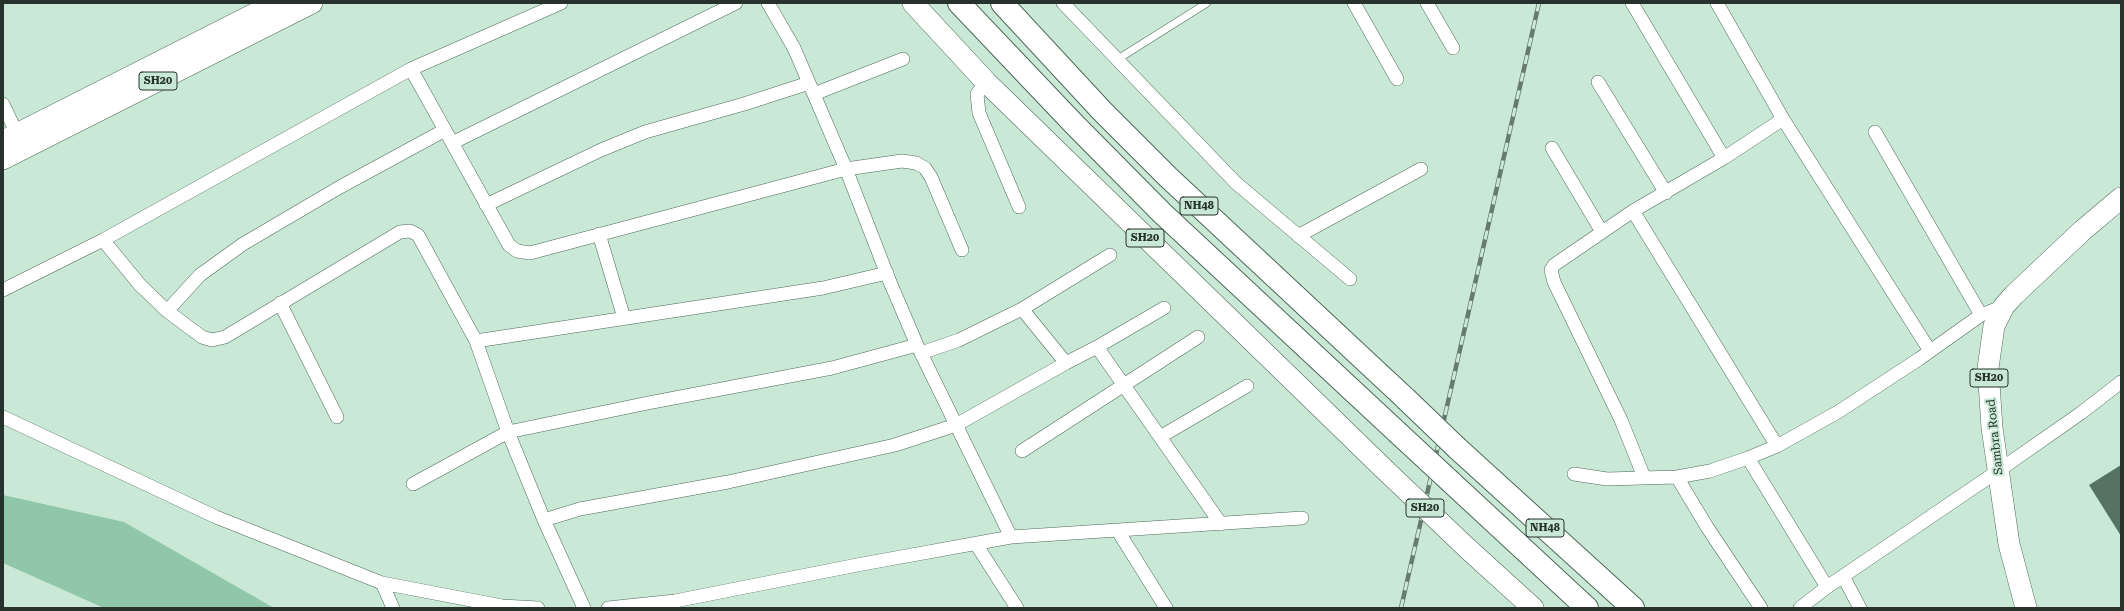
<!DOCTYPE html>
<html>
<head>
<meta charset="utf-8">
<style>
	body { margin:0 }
	#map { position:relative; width:2124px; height:611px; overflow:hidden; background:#c9e9d6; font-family:"Roboto Serif",serif }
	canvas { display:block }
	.frame { position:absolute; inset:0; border:4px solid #26322b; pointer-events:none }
</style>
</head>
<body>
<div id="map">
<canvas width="2124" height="611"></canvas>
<div class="frame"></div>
</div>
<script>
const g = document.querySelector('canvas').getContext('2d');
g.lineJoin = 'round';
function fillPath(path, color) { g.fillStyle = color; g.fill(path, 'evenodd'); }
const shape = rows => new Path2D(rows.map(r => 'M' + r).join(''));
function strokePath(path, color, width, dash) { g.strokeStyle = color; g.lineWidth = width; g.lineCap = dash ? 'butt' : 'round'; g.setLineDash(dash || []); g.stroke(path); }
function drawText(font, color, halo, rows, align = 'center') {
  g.font = font + ' "Roboto Serif",serif'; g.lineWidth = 4; g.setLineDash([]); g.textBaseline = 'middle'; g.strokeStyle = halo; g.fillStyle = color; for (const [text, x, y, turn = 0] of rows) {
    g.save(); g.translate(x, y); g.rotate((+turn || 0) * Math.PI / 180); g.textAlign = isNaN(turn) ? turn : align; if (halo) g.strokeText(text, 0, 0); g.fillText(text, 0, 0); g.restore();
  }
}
fillPath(shape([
	[3,495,124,522,274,608,104,608,3,563]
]), '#90c7a8');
fillPath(shape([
	[2121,465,2121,536,2089,485]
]), '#567262');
const lane = shape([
	[1118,59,1207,3]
]);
const street = shape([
	[768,3,794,48,846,169,890,282,917,345,1011,537],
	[1063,3,1236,183,1350,279],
	[1354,3,1397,79],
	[1427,3,1453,48],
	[1632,3,1724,158],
	[1717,3,1783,119,1930,351],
	[411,69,509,245,517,251,530,253,846,169,902,161,916,163,925,168,931,177,962,250],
	[986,82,977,94,979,113,1019,207],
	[1598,82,1666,193],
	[814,94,903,59],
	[3,104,17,134],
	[1875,132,1981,315],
	[452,143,736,3],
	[1552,148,1602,232],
	[486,205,601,150,645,132,744,104,809,83],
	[1633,211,1777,446],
	[599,234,624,318],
	[1298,236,1421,169],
	[103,240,140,285,167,311,202,337,212,340,225,337,400,232,410,231,418,235,476,341,508,432,544,520,584,608],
	[3,290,103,240,411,69,561,3],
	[280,303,337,417],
	[1022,309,1066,363],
	[167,311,200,275,243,244,340,187,445,130],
	[476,341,823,288,887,273],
	[1097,347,1221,524],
	[921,353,959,340,1022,309,1110,255],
	[3,417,216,517,382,583,502,606,538,608],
	[1160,437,1247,386],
	[1022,451,1198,337],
	[1748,458,1827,587],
	[1574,474,1607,479,1677,477,1710,471,1748,458,1777,446,1838,412,1919,359,1981,315,2004,306],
	[1644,477,1621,420,1554,282,1551,270,1554,265,1633,211,1724,158,1783,119],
	[1677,477,1707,527,1761,608],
	[413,484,508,432,648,403,832,368,917,345],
	[544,520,580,509,728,482,895,445,956,425,1066,363,1097,347,1164,308],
	[1118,531,1166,608],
	[976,544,1017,608],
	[1843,576,1860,608],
	[382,583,393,608],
	[608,608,675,601,857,565,1011,537,1302,518],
	[1800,608,1827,587,1998,471,2081,413,2121,382]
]);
const primary = shape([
	[913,3,986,82,1383,468],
	[3,141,276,3],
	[3,159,312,3],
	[1467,548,1533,608],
	[2026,608,2009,544,1992,428,1988,368,1994,326,2004,306,2014,295,2083,230,2121,198]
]);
const highway = shape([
	[959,3,1073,123,1162,213,1397,432],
	[1002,3,1102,111,1168,177,1406,399],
	[1457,448,1633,608],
	[1451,482,1587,608]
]);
strokePath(lane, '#4d6959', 8);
strokePath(street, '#4d6959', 14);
strokePath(primary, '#4d6959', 22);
strokePath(highway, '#4d6959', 24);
strokePath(lane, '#fff', 7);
strokePath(street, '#fff', 13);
strokePath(primary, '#fff', 21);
strokePath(highway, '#fff', 22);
const rail = shape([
	[1401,608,1539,3]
]);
strokePath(rail, '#667a6e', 4.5);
strokePath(rail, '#c9e9d6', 3, [9]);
const primaryBridge = shape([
	[1383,468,1467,548]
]);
const highwayBridge = shape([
	[1406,399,1457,448],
	[1397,432,1451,482]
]);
strokePath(primaryBridge, '#4d6959', 22, []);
strokePath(highwayBridge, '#4d6959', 24, []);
strokePath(primaryBridge, '#fff', 21);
strokePath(highwayBridge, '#fff', 22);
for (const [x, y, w] of [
	[158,81,38],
	[1199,206,38],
	[1145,238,38],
	[1989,378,38],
	[1425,508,38],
	[1545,528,38]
]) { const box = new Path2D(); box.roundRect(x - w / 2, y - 9, w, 18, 3); g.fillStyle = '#c9e9d6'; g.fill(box); strokePath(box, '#26322b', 1); }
drawText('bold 11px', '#26322b', null, [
	["SH20",158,81],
	["NH48",1199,206],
	["SH20",1145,238],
	["SH20",1989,378],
	["SH20",1425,508],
	["NH48",1545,528]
]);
drawText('12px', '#26322b', '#c9e9d6', [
	["Sambra Road",1995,437,-96]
]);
</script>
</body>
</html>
